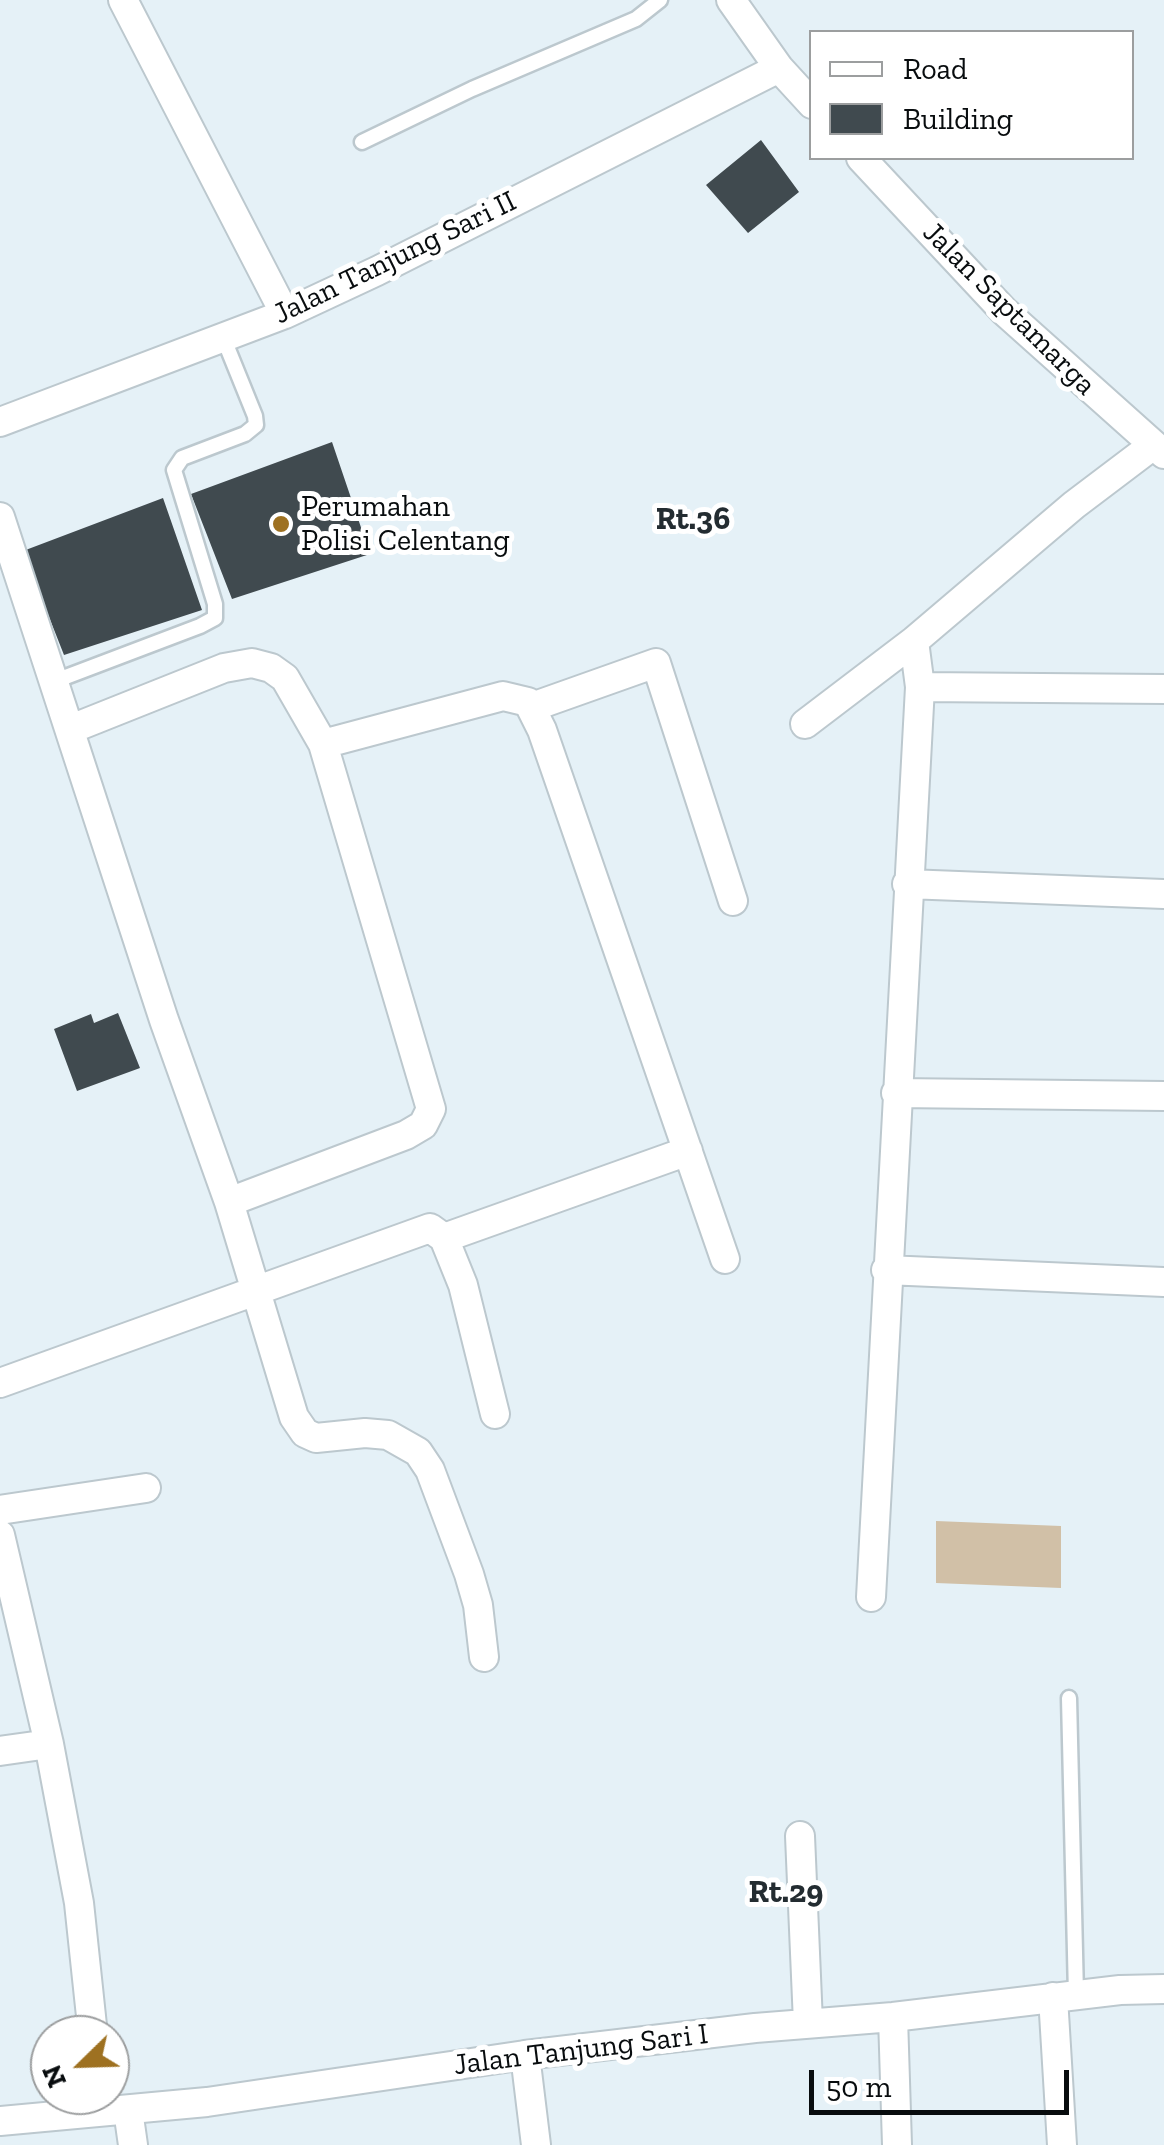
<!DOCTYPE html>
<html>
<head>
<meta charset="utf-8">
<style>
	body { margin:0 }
	#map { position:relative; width:1164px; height:2145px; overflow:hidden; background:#e5f1f7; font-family:"Zilla Slab",serif }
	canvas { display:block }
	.legend { position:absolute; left:809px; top:30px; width:325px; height:130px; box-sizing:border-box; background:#fff; border:2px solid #9c9e9f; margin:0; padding:12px 18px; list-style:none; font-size:30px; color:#080c0e }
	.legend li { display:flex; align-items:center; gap:20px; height:50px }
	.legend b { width:50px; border:2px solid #9c9e9f }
	.north { position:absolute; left:30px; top:2015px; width:100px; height:100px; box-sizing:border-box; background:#fff; border:2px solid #9c9e9f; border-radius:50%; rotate:247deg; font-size:28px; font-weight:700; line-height:40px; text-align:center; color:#080c0e }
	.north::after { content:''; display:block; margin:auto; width:35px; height:45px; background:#9e7121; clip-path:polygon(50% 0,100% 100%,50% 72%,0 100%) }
	.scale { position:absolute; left:809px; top:2070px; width:260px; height:45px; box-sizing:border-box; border:5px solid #080c0e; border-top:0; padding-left:12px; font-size:30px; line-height:35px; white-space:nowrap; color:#080c0e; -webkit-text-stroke:8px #fff; paint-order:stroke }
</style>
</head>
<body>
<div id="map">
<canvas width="1164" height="2145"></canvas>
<ul class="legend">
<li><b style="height:12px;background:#fff"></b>Road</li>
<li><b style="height:28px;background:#404a4f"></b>Building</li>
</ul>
<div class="north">N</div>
<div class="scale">50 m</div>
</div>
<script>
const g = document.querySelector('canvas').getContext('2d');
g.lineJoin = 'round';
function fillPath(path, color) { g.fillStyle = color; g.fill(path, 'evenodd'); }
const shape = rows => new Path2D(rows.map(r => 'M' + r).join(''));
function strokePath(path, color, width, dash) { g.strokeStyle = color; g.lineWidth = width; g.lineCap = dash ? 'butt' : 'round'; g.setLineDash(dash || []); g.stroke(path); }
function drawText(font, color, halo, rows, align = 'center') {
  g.font = font + ' "Zilla Slab",serif'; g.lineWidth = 10; g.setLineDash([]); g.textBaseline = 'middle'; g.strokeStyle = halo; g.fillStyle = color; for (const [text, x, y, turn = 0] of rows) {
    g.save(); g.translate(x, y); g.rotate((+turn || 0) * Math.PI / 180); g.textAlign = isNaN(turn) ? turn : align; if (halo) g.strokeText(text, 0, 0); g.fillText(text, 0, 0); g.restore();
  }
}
fillPath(shape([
	[936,1521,1061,1526,1061,1588,936,1583]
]), '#d1c0a7');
fillPath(shape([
	[761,140,799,192,748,233,706,185],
	[332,442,370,554,232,599,191,494],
	[163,498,202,610,64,655,23,551],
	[118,1013,140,1068,77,1091,54,1029,91,1014,94,1023]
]), '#404a4f');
const service = shape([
	[362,142,472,89,636,19,660,0],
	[55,681,200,626,215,618,215,604,174,470,182,458,245,434,256,425,255,416,223,337],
	[1069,1698,1076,1995]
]);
const minor = shape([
	[123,0,285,314],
	[731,0,779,68,812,104],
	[861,158,1004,311,1164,454],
	[0,422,285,314,377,271,779,68],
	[0,517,164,1020,229,1202,294,1417,305,1433,316,1438,365,1433,388,1435,418,1452,430,1470,469,1574,478,1605,484,1657],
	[920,687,1164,689],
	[532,707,656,663,733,901],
	[805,724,914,641,1074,505,1152,446],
	[71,729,224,668,252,663,271,668,285,678,323,744,431,1109,423,1125,406,1135,229,1202],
	[323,744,503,696,528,702,542,730,725,1259],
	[907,884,1164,894],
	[896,1093,1164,1096],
	[444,1238,688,1151],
	[886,1270,1164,1282],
	[0,1383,430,1228,444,1238,463,1285,495,1414],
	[0,1510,146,1488],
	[0,1535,49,1744,79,1903,93,2035],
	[871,1597,920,687,914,641],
	[0,1751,49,1744],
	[800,1836,808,2023],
	[1053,1997,1062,2145],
	[893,2017,897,2145],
	[525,2055,536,2145],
	[128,2110,133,2145],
	[0,2121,207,2102,525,2055,755,2028,893,2017,1120,1990,1164,1989]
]);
strokePath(service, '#bcc8ce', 19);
strokePath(minor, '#bcc8ce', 32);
strokePath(service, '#fff', 14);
strokePath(minor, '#fff', 28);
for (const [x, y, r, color] of [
	[281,524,10,"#9e7121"]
]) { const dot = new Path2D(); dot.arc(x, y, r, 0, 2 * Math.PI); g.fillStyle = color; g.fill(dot); strokePath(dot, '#fff', 4); }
drawText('30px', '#080c0e', '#fff', [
	["Jalan Tanjung Sari II",395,258,-26],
	["Jalan Saptamarga",1009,309,45],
	["Jalan Tanjung Sari I",581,2050,-7]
]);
drawText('30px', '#080c0e', '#fff', [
	["Perumahan",301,507],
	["Polisi Celentang",301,541]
], 'left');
drawText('bold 32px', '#232c31', '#fff', [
	["Rt.36",693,520],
	["Rt.29",786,1893]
]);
</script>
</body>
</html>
